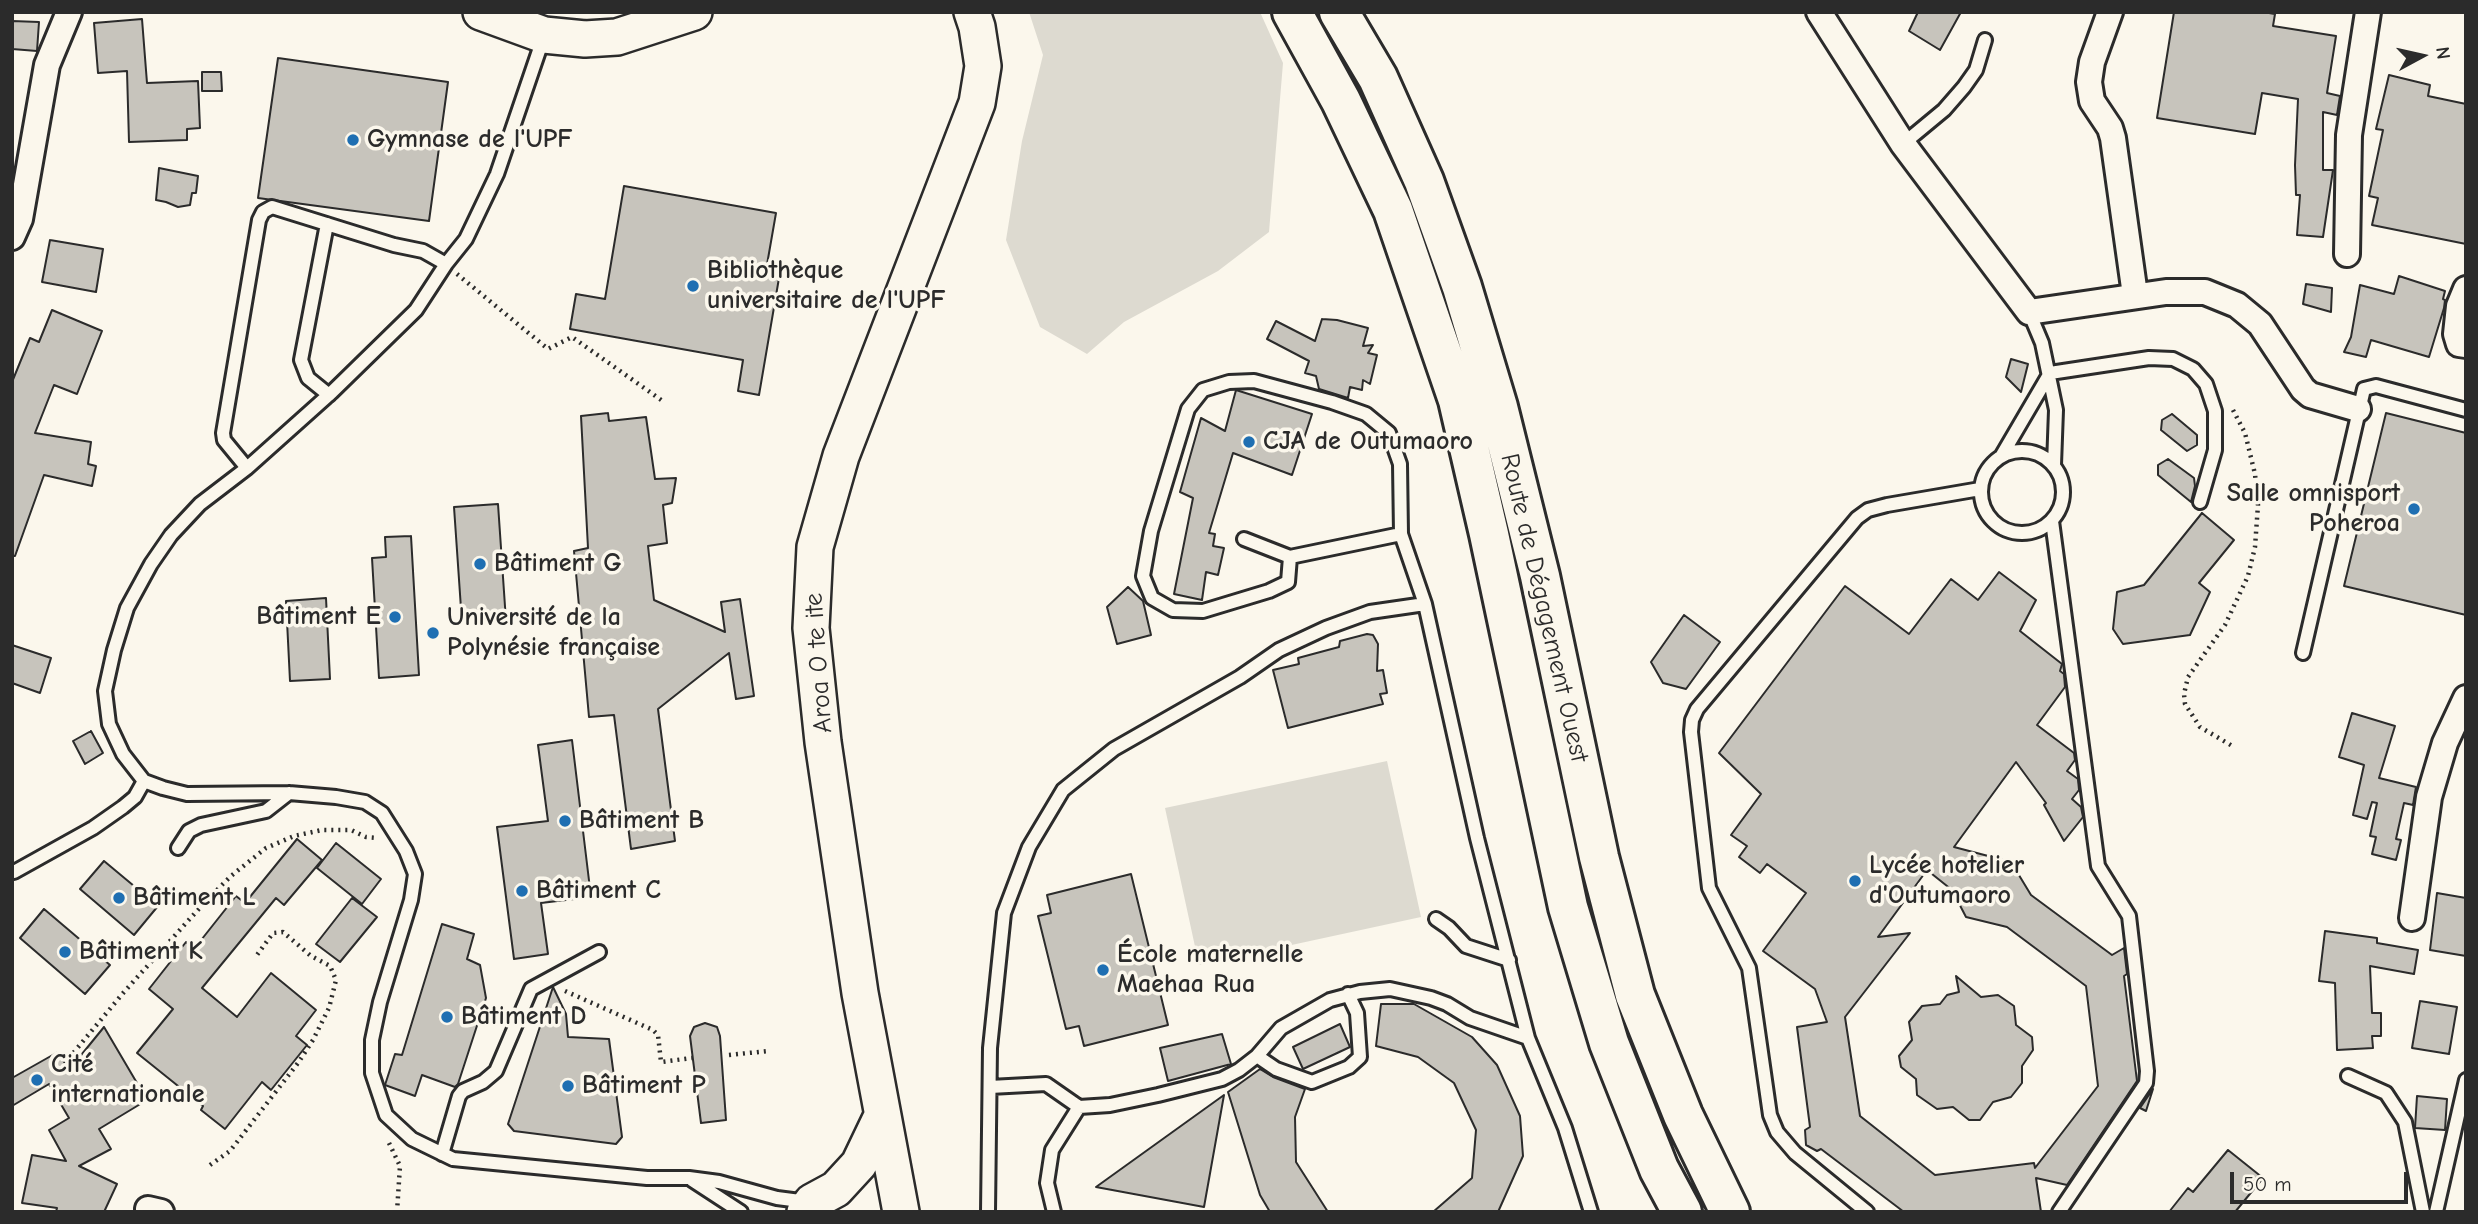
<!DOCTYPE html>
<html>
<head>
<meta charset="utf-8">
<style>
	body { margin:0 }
	#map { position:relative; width:2478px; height:1224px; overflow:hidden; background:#fbf7ec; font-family:"Comic Neue",sans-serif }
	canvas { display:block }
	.frame { position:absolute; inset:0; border:14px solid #2b2b2b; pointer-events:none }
	.north { position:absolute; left:2387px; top:21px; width:70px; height:70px; -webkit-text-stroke:5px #fbf7ec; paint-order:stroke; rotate:82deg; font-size:19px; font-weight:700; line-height:28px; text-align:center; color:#2b2b2b }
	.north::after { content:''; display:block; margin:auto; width:24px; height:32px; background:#2b2b2b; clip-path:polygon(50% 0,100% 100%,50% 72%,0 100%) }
	.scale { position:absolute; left:2230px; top:1172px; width:178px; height:32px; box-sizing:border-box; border:4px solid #2b2b2b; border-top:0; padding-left:9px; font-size:21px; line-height:24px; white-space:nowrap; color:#2b2b2b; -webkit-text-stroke:5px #fbf7ec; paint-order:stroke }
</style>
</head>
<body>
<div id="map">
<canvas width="2478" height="1224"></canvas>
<div class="frame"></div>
<div class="north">N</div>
<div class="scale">50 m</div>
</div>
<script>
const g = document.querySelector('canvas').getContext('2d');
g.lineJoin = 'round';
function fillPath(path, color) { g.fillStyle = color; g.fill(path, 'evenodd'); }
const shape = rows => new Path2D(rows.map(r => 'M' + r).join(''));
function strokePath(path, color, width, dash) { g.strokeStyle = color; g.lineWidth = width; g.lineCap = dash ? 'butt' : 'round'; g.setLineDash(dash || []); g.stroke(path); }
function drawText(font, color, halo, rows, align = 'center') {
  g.font = font + ' "Comic Neue",sans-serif'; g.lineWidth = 7; g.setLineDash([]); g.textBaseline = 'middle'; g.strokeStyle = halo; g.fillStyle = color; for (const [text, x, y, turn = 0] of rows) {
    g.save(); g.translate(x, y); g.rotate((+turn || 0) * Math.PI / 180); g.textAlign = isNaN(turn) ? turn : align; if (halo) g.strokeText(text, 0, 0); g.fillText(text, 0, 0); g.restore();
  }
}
fillPath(shape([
	[1029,12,1260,12,1283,63,1269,232,1218,271,1124,322,1087,354,1040,327,1006,240,1022,141,1043,55],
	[1387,761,1421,917,1199,965,1165,808]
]), '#dddad0');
const building = shape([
	[1918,12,1961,12,1940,50,1909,31,1918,12],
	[2174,12,2263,12,2275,14,2273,26,2336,36,2327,93,2340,96,2337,115,2323,112,2323,170,2333,170,2323,237,2297,235,2300,195,2296,195,2295,165,2298,99,2262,93,2255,134,2157,118,2174,12],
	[142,19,147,83,198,81,200,128,187,129,187,140,129,142,127,71,98,73,94,23,142,19],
	[12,21,39,22,37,51,12,49,12,21],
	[278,58,448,82,429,221,258,198,278,58],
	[202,72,221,72,222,91,202,91,202,72],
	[2389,75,2430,85,2428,96,2466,104,2466,244,2372,225,2378,198,2369,196,2383,130,2376,129,2389,75],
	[159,168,198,176,196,193,192,193,190,205,178,207,166,202,156,200,159,168],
	[624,186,776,213,765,276,779,278,759,395,738,391,743,360,570,329,576,294,605,299,624,186],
	[50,240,103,249,96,292,42,282,50,240],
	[2399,276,2445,291,2443,299,2445,300,2444,308,2429,357,2371,340,2366,357,2344,352,2351,337,2360,285,2394,294,2399,276],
	[2306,284,2332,288,2331,312,2303,304,2306,284],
	[52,310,102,331,77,394,54,385,35,433,91,442,88,464,96,466,92,486,44,475,15,556,12,556,12,382,30,338,39,342,52,310],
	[1322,319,1337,320,1368,328,1363,346,1373,345,1368,353,1377,355,1370,384,1363,380,1362,390,1350,387,1348,398,1319,389,1316,376,1305,373,1309,361,1267,339,1276,321,1315,341,1322,319],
	[2011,359,2028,364,2021,392,2006,377,2011,359],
	[1236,390,1312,414,1292,475,1233,453,1209,533,1215,534,1213,546,1224,548,1218,575,1206,572,1202,600,1174,594,1193,498,1180,492,1201,418,1225,431,1236,390],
	[608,413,609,421,646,417,655,479,676,478,672,503,663,505,667,543,648,546,654,600,725,632,721,602,740,599,754,696,736,699,729,653,658,709,675,841,631,849,614,715,589,717,574,551,588,548,581,416,608,413],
	[2386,413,2466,433,2466,615,2344,586,2386,413],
	[2172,414,2197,435,2197,445,2187,451,2161,430,2162,420,2172,414],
	[2168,459,2194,478,2195,486,2191,502,2158,475,2158,465,2168,459],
	[498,504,506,621,462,623,454,507,498,504],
	[2202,513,2234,540,2199,583,2210,592,2190,635,2123,644,2113,629,2117,592,2144,585,2202,513],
	[411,536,419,675,379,678,372,558,386,557,385,537,411,536],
	[1999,572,2036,600,2020,631,2062,664,2060,671,2064,674,2065,687,2037,725,2074,753,2075,760,2067,771,2078,779,2079,790,2072,799,2081,807,2083,817,2064,841,2044,805,2046,803,2016,762,1954,847,2011,862,2031,895,2112,955,2124,948,2127,974,2124,976,2137,1081,2067,1185,2036,1178,2041,1212,1904,1212,1821,1149,1817,1151,1806,1145,1805,1130,1810,1127,1797,1027,1827,1022,1815,989,1763,951,1806,893,1767,864,1760,873,1739,857,1747,846,1731,835,1761,794,1719,753,1845,586,1909,634,1951,579,1978,600,1999,572],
	[1927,870,1952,890,1966,917,2007,927,2086,986,2098,1086,2035,1168,2034,1163,1935,1175,1860,1116,1845,1017,1910,933,1878,937,1927,870],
	[1128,587,1143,601,1151,635,1117,644,1107,607,1128,587],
	[326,598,330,679,290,681,286,601,326,598],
	[1684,615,1720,642,1686,689,1663,683,1651,662,1684,615],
	[1367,634,1373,635,1378,644,1377,671,1383,670,1387,693,1380,694,1383,704,1288,728,1273,670,1299,664,1298,658,1339,647,1340,641,1367,634],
	[12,645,51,658,40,693,12,683,12,645],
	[2352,713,2395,726,2379,778,2416,787,2413,805,2404,803,2396,839,2401,840,2396,860,2372,854,2376,837,2370,836,2377,803,2372,802,2367,819,2353,815,2364,765,2339,757,2352,713],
	[91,731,103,753,85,764,73,741,91,731],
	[572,740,591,897,541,903,548,954,514,959,497,827,548,821,538,745,572,740],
	[297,839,322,860,284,905,276,898,202,988,237,1017,271,973,316,1010,296,1036,307,1045,271,1090,262,1082,225,1129,201,1110,203,1106,137,1053,173,1009,149,989,186,942,194,949,236,896,245,903,297,839],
	[336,843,381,879,362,904,317,868,336,843],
	[104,861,158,906,134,935,80,889,104,861],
	[1131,874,1168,1025,1084,1046,1079,1026,1066,1029,1038,916,1051,913,1047,895,1131,874],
	[2437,893,2466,898,2466,956,2430,950,2437,893],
	[352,898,377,917,340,962,316,944,352,898],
	[44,909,110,965,85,994,20,938,44,909],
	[442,924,474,934,467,959,480,965,486,998,458,1084,455,1087,422,1075,415,1096,385,1085,395,1054,402,1055,442,924],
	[2325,931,2377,938,2377,943,2418,950,2414,974,2370,966,2372,1013,2381,1013,2381,1036,2372,1036,2373,1048,2337,1050,2335,983,2319,981,2325,931],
	[1956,976,1981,997,1998,995,2014,1006,2016,1025,2032,1037,2033,1050,2022,1066,2022,1083,2011,1097,1993,1102,1980,1120,1969,1120,1953,1107,1937,1109,1917,1095,1916,1079,1901,1067,1899,1056,1912,1040,1909,1022,1922,1006,1940,1004,1947,995,1959,992,1956,976],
	[553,987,566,1014,568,1037,609,1039,622,1137,616,1144,514,1131,508,1124,553,987],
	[2420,1001,2457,1007,2449,1054,2412,1048,2420,1001],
	[1381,1004,1414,1004,1472,1037,1497,1065,1520,1116,1523,1156,1498,1212,1433,1212,1472,1178,1476,1130,1454,1083,1418,1057,1376,1046,1381,1004],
	[705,1023,717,1027,720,1036,726,1120,701,1123,690,1036,694,1027,705,1023],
	[1340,1024,1350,1047,1303,1069,1293,1047,1340,1024],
	[104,1027,147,1100,99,1129,111,1149,79,1166,117,1184,104,1212,56,1212,57,1208,22,1203,32,1155,66,1161,49,1130,69,1118,49,1084,12,1106,12,1078,58,1052,69,1070,104,1027],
	[1222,1034,1231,1064,1168,1081,1160,1048,1222,1034],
	[1260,1069,1273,1077,1305,1089,1295,1117,1296,1162,1328,1212,1270,1212,1260,1195,1228,1092,1260,1069],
	[2153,1089,2146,1111,2140,1108,2153,1089],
	[1224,1095,1204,1207,1096,1187,1224,1095],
	[2417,1096,2447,1099,2445,1130,2415,1128,2417,1096],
	[2228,1150,2263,1178,2235,1212,2169,1212,2188,1188,2193,1192,2228,1150]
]);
fillPath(building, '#c7c4bc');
strokePath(building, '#2b2b2b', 2);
const lane = shape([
	[543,39,497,174,466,239,446,264,416,310,332,392,247,468,200,504,171,535,151,564,127,608,114,650,105,691,109,724,123,754,144,781,163,788,187,794,289,793,336,797,365,802,382,813,406,851,415,874,411,900,380,1002,372,1040,372,1073,386,1115,412,1139,453,1159,647,1178,689,1178,719,1182,777,1198,808,1202],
	[1903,144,1944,110,1964,87,1976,70,1985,40],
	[327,224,301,360,308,378,329,395],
	[2029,312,2042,343,2056,410,2054,465],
	[2050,373,2149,358,2173,359,2193,369,2206,384,2215,411,2215,450,2200,502],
	'1981 492a41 41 0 1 1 82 0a41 41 0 1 1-82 0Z',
	[2002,455,2050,373],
	[247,468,224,440,223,433,259,220,263,212,272,207,394,245,423,251,446,264],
	[2052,521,2098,866,2129,916,2147,1071,2146,1083,2059,1212],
	[1244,539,1290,557,1288,582,1269,591,1203,611,1173,610,1152,598,1143,576,1151,531,1188,409,1203,390,1229,382,1254,381,1332,402,1366,414,1389,433,1400,464,1401,534,1425,604,1477,838,1528,1038,1565,1128,1591,1212],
	[1290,557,1401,534],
	[2303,653,2364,389,2376,386,2466,410],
	[178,848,189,831,201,825,266,811,289,793],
	[14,872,93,828,123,807,135,797,144,781],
	[1436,919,1449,928,1466,946,1509,960],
	[1257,1056,1276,1069,1312,1082,1349,1067,1360,1057,1357,1013,1348,994],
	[2348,1076,2386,1093,2405,1122,2423,1212],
	[990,1087,1046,1084,1079,1107,1110,1105,1158,1095,1222,1079,1239,1070,1257,1056,1281,1028,1330,1000,1360,992,1390,989,1431,998,1447,1004,1470,1018,1528,1038],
	[442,1154,459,1096,463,1091,483,1082,496,1071,531,989,599,952],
	[692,1180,741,1212],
	[988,1212,990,1048,1004,913,1029,847,1063,790,1114,749,1240,677,1279,650,1326,628,1370,612,1425,604],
	[1054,1212,1047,1183,1052,1150,1079,1107],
	[1867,1212,1795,1153,1777,1132,1770,1115,1749,968,1709,888,1691,732,1692,720,1697,709,1857,518,1868,510,1887,505,1980,489],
	[2436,1212,2466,1080]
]);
const street = shape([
	[1819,12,1903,144,2029,312,2166,292,2205,292,2237,305,2260,324,2303,389,2310,395,2358,409],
	[2110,12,2092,62,2089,82,2092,101,2110,128,2113,138,2135,295],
	[12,237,20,219,47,65,69,12],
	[2347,254,2349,135,2368,12],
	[2466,289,2459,306,2456,334,2459,344,2466,345],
	[2412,918,2429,797,2445,743,2466,698],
	[148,1209,161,1212]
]);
const secondary = shape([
	[481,12,544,35,585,39,617,37,694,12],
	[805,1212,812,1202,836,1189,859,1164,882,1116],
	[901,1212,860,993,823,742,811,628,815,547,841,456,977,103,983,66,977,27,972,12]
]);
const highway = shape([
	[1292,12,1341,101,1393,210,1458,400,1489,534,1568,907,1609,1043,1659,1169,1682,1212],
	[1339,12,1378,78,1424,181,1462,287,1498,407,1540,576,1599,857,1635,995,1683,1115,1730,1212]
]);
strokePath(lane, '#2b2b2b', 18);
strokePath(street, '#2b2b2b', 30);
strokePath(secondary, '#2b2b2b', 40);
strokePath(highway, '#2b2b2b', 44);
strokePath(shape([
	[457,274,548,349,572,337,664,402],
	[2233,410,2245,433,2255,474,2258,505,2255,547,2248,576,2225,625,2188,677,2184,694,2185,704,2200,727,2234,747],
	[565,991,653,1030,658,1035,661,1062,692,1058],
	[729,1055,768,1051],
	[69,1058,124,992,205,902,231,876,266,848,294,836,322,830,351,830,366,837,378,838],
	[389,1143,400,1166,397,1212],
	[210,1165,230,1151,298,1063,313,1040,329,1008,336,980,330,966,311,956,283,932,273,933,257,955]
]), '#2b2b2b', 4.5, [2, 5]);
strokePath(lane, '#fbf7ec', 12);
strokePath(street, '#fbf7ec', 24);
strokePath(secondary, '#fbf7ec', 35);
strokePath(highway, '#fbf7ec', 38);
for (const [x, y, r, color] of [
	[353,140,7,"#1f6fb2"],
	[693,286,7,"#1f6fb2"],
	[1249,442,7,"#1f6fb2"],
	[2414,509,7,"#1f6fb2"],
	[480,564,7,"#1f6fb2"],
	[395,617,7,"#1f6fb2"],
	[433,633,7,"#1f6fb2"],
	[565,821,7,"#1f6fb2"],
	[1855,881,7,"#1f6fb2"],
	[522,891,7,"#1f6fb2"],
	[119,898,7,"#1f6fb2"],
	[65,952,7,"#1f6fb2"],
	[1103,970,7,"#1f6fb2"],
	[447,1017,7,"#1f6fb2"],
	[37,1080,7,"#1f6fb2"],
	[568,1086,7,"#1f6fb2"]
]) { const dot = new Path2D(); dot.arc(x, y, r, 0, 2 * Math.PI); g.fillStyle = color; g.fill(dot); strokePath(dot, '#fbf7ec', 2.5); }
drawText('bold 26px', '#2b2b2b', '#fbf7ec', [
	["Gymnase de l'UPF",367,140],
	["Bibliothèque",707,271],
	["universitaire de l'UPF",707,301],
	["CJA de Outumaoro",1263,442],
	["Salle omnisport",2400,494,"right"],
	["Poheroa",2400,524,"right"],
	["Bâtiment G",494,564],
	["Bâtiment E",381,617,"right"],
	["Université de la",447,618],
	["Polynésie française",447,648],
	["Bâtiment B",579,821],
	["Lycée hotelier",1869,866],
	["d'Outumaoro",1869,896],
	["Bâtiment C",536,891],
	["Bâtiment L",133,898],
	["Bâtiment K",79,952],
	["École maternelle",1117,955],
	["Maehaa Rua",1117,985],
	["Bâtiment D",461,1017],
	["Cité",51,1065],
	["internationale",51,1095],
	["Bâtiment P",582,1086]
], 'left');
drawText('26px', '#2b2b2b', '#fbf7ec', [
	["Route de Dégagement Ouest",1544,608,77],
	["Aroa O te ite",819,663,-94]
]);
</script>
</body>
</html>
